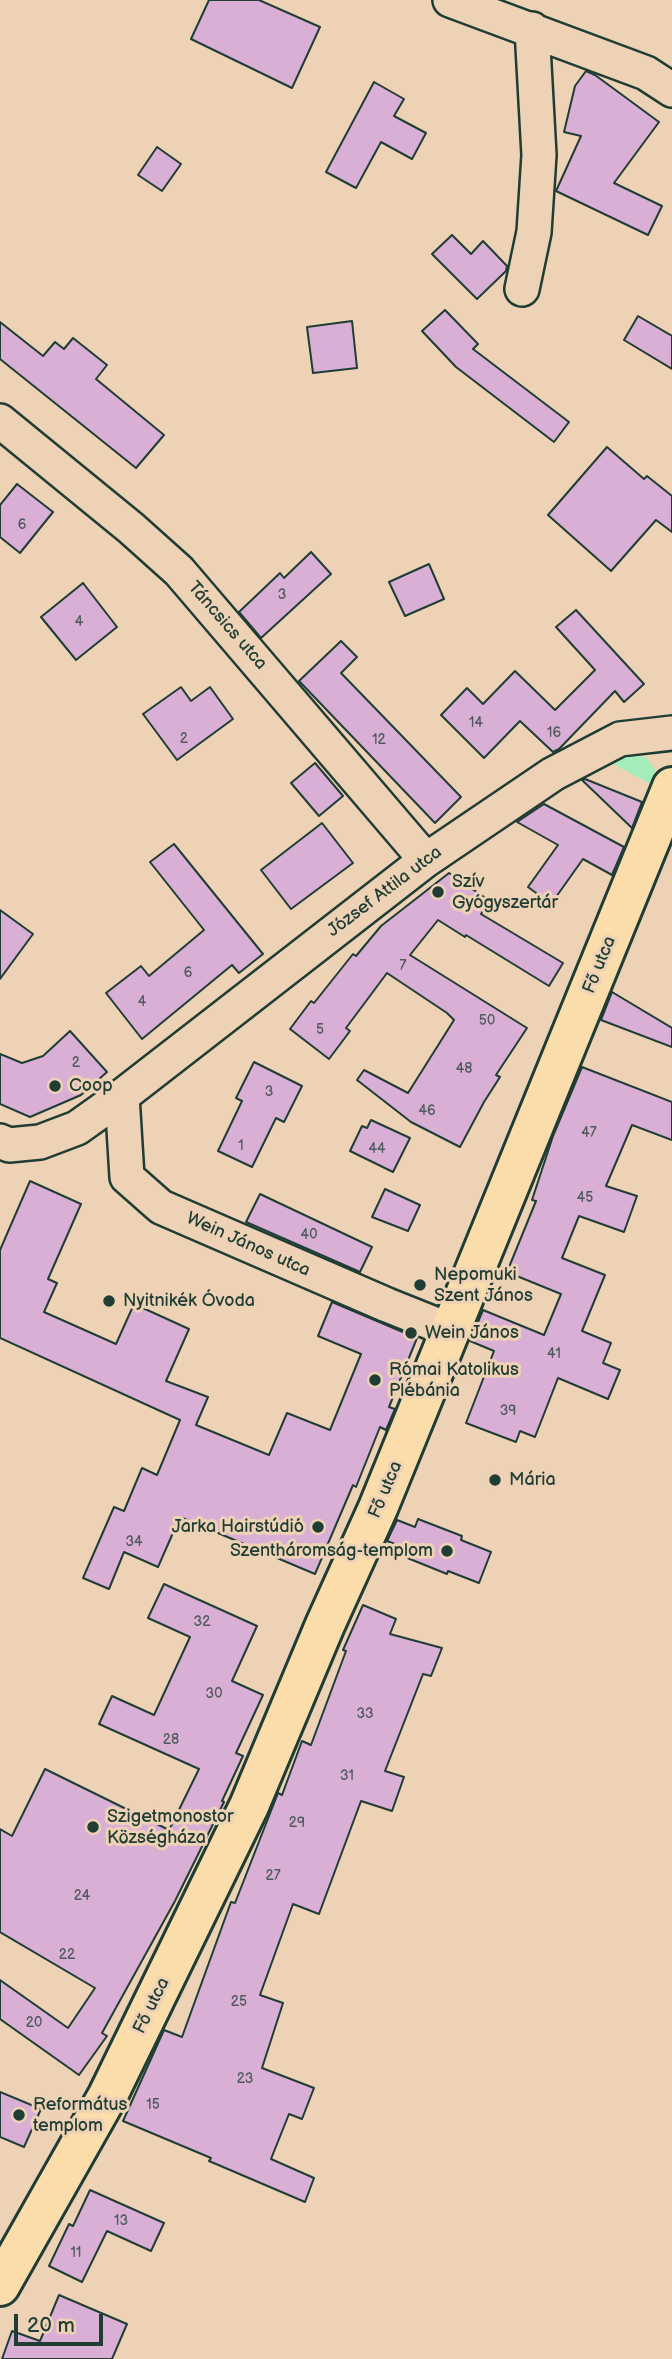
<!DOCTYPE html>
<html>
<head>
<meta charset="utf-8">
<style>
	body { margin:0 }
	#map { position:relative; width:672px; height:2359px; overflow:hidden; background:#eed2b5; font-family:"Balsamiq Sans",sans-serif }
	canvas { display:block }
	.scale { position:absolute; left:14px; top:2314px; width:89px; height:32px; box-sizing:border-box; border:4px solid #1f3d34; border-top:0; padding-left:9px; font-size:21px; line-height:24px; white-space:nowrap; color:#1f3d34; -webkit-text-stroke:5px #eed2b5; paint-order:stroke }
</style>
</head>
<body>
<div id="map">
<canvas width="672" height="2359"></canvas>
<div class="scale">20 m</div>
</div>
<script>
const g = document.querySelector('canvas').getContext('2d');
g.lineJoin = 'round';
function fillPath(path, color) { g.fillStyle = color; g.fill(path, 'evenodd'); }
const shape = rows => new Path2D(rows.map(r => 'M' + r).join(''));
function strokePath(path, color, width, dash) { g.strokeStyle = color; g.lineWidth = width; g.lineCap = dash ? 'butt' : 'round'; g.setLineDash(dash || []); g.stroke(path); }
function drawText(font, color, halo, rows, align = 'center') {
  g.font = font + ' "Balsamiq Sans",sans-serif'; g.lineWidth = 6; g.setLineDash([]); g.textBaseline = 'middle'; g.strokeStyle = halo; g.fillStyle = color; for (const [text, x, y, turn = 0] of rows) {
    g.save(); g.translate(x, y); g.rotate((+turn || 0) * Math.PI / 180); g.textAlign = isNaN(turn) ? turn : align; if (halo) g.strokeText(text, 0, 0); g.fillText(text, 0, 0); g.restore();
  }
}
fillPath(shape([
	[632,754,647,758,655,770,653,785,609,762]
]), '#a4edbb');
const building = shape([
	[209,0,259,0,320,27,292,88,191,39,209,0],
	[586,71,595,75,659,122,614,183,662,206,648,235,556,191,581,136,564,132,575,86,586,71],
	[374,82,404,99,394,116,426,133,412,159,381,142,356,188,326,172,374,82],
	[157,147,181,164,162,191,138,175,157,147],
	[452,235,471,254,483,241,507,266,506,271,477,299,432,254,452,235],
	[445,310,478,344,473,349,569,422,554,442,456,367,422,331,445,310],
	[638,316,672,336,672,369,624,340,638,316],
	[352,321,357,368,313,373,307,327,352,321],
	[0,322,43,356,55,342,64,349,73,338,107,365,96,379,164,435,136,468,0,359,0,322],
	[607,447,644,479,647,476,672,496,672,532,656,520,611,571,548,515,607,447],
	[17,484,53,512,20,553,0,537,0,505,17,484],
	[311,552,331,574,261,638,239,612,280,573,284,578,311,552],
	[429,564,444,599,405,616,389,582,429,564],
	[83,583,117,627,76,660,41,617,83,583],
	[576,610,644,684,624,702,615,691,559,749,553,752,520,721,484,758,441,715,467,688,483,704,515,671,555,710,595,670,556,627,576,610],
	[341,641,357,657,341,673,461,797,435,823,299,681,341,641],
	[181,687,191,701,210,687,233,719,177,760,143,714,181,687],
	[315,763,343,796,319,816,291,783,315,763],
	[585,779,642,802,632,828,582,780,585,779],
	[544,804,624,847,612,875,583,859,551,904,528,887,558,845,517,822,544,804],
	[322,823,353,863,291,909,261,870,322,823],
	[174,844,263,954,239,973,232,965,142,1039,106,993,141,966,149,976,204,930,150,862,174,844],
	[449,873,490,901,481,914,563,963,549,986,466,935,465,937,438,920,410,955,527,1028,496,1075,500,1077,484,1102,460,1147,411,1122,357,1080,364,1070,408,1093,454,1020,447,1013,387,973,346,1028,350,1031,329,1059,290,1029,311,1001,314,1003,353,954,356,956,381,926,449,873],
	[0,910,33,934,0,979,0,910],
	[612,992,672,1028,672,1047,601,1020,612,992],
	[70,1031,107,1072,81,1095,30,1117,0,1104,0,1054,22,1063,43,1056,70,1031],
	[254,1062,302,1086,284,1122,276,1118,252,1167,218,1151,242,1101,236,1098,254,1062],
	[582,1067,672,1102,672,1140,632,1125,606,1186,637,1196,624,1232,579,1216,562,1258,605,1275,582,1331,611,1343,603,1363,620,1370,608,1399,558,1378,535,1437,520,1431,516,1442,466,1423,494,1351,470,1341,483,1310,544,1335,561,1294,507,1272,536,1201,532,1200,553,1136,582,1067],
	[371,1120,410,1138,393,1172,350,1151,362,1126,367,1128,371,1120],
	[30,1181,81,1204,48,1279,57,1283,44,1312,116,1344,134,1304,189,1329,166,1381,208,1397,196,1425,269,1455,287,1413,330,1430,361,1354,318,1336,332,1302,417,1338,389,1407,395,1409,386,1430,380,1427,356,1487,353,1485,315,1574,180,1517,158,1567,124,1552,109,1589,83,1578,114,1507,124,1511,142,1468,157,1475,180,1420,0,1338,0,1250,30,1181],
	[385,1189,420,1205,408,1231,372,1217,385,1189],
	[260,1194,372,1247,360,1272,246,1222,260,1194],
	[418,1519,462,1536,461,1540,491,1552,479,1583,448,1571,447,1574,405,1557,408,1549,387,1541,397,1520,415,1527,418,1519],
	[164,1584,257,1626,232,1681,263,1695,236,1753,243,1756,222,1801,224,1802,175,1901,102,2033,107,2036,79,2075,0,2019,0,1980,68,2028,95,1988,0,1932,0,1829,12,1836,45,1769,169,1830,199,1769,99,1724,112,1696,154,1715,190,1637,148,1618,164,1584],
	[363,1605,396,1619,390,1634,442,1648,431,1676,423,1674,385,1771,404,1777,392,1811,361,1801,319,1914,293,1904,260,1995,283,2003,262,2068,314,2088,302,2119,289,2114,271,2159,314,2178,305,2202,209,2161,211,2158,123,2121,164,2030,182,2037,231,1902,235,1903,278,1793,282,1795,302,1741,311,1745,346,1651,343,1650,363,1605],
	[0,2092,41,2109,24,2147,0,2137,0,2092],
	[90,2190,164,2223,151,2251,107,2231,82,2282,49,2266,69,2224,73,2226,90,2190],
	[59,2295,127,2324,112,2359,2,2359,12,2331,40,2341,59,2295]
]);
fillPath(building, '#d9afd6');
strokePath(building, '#1f3d34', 2);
const minor = shape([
	[450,0,646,73,672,90],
	[522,289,534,232,539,155,532,29],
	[0,421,131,528,179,571,426,860],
	[122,1096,127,1177,161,1207,387,1305,452,1331],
	[0,1141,9,1145,40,1142,77,1128,122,1096,426,860,553,774,620,739,672,733]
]);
const major = shape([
	[0,2286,108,2095,249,1806,325,1625,378,1508,672,787]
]);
strokePath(minor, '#1f3d34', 38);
strokePath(major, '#1f3d34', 44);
strokePath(minor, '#eed2b5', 33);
strokePath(major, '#fbddab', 38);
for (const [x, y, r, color] of [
	[438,892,7,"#1f3d34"],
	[55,1086,7,"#1f3d34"],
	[420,1285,7,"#1f3d34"],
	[109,1301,7,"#1f3d34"],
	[411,1333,7,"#1f3d34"],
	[375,1380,7,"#1f3d34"],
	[495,1480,7,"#1f3d34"],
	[318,1527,7,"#1f3d34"],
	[447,1551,7,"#1f3d34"],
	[93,1827,7,"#1f3d34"],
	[19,2115,7,"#1f3d34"]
]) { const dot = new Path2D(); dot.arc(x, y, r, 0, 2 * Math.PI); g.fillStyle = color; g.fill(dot); strokePath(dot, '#eed2b5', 2.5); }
drawText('14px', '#4e5a5c', null, [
	["6",22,525],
	["3",282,595],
	["4",79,622],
	["14",476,723],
	["16",554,733],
	["2",184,739],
	["12",379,740],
	["7",403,966],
	["6",188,973],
	["4",142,1002],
	["50",487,1021],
	["5",320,1030],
	["2",76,1063],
	["48",464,1069],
	["3",269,1092],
	["46",427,1111],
	["47",589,1133],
	["1",241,1146],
	["44",377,1149],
	["45",585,1198],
	["40",309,1235],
	["41",554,1354],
	["39",508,1411],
	["34",134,1542],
	["32",202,1622],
	["30",214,1694],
	["33",365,1714],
	["28",171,1740],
	["31",347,1776],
	["29",297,1823],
	["27",273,1876],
	["24",82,1896],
	["22",67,1955],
	["25",239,2002],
	["20",34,2023],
	["23",245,2079],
	["15",153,2105],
	["13",121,2221],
	["11",76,2253]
]);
drawText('18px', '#1f3d34', '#eed2b5', [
	["Táncsics utca",227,626,49],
	["József Attila utca",385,892,-37],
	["Fő utca",600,965,-68],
	["Wein János utca",248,1245,24],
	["Fő utca",386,1490,-67],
	["Fő utca",152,2006,-64]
]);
drawText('18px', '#1f3d34', '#eed2b5', [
	["Szív",452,882],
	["Gyógyszertár",452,903],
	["Coop",69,1086],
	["Nepomuki",434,1275],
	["Szent János",434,1296],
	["Nyitnikék Óvoda",123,1301],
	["Wein János",425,1333],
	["Római Katolikus",389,1370],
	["Plébánia",389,1391],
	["Mária",509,1480],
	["Jarka Hairstúdió",304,1527,"right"],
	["Szentháromság-templom",433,1551,"right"],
	["Szigetmonostor",107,1817],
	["Községháza",107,1838],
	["Református",33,2105],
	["templom",33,2126]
], 'left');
</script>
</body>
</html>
